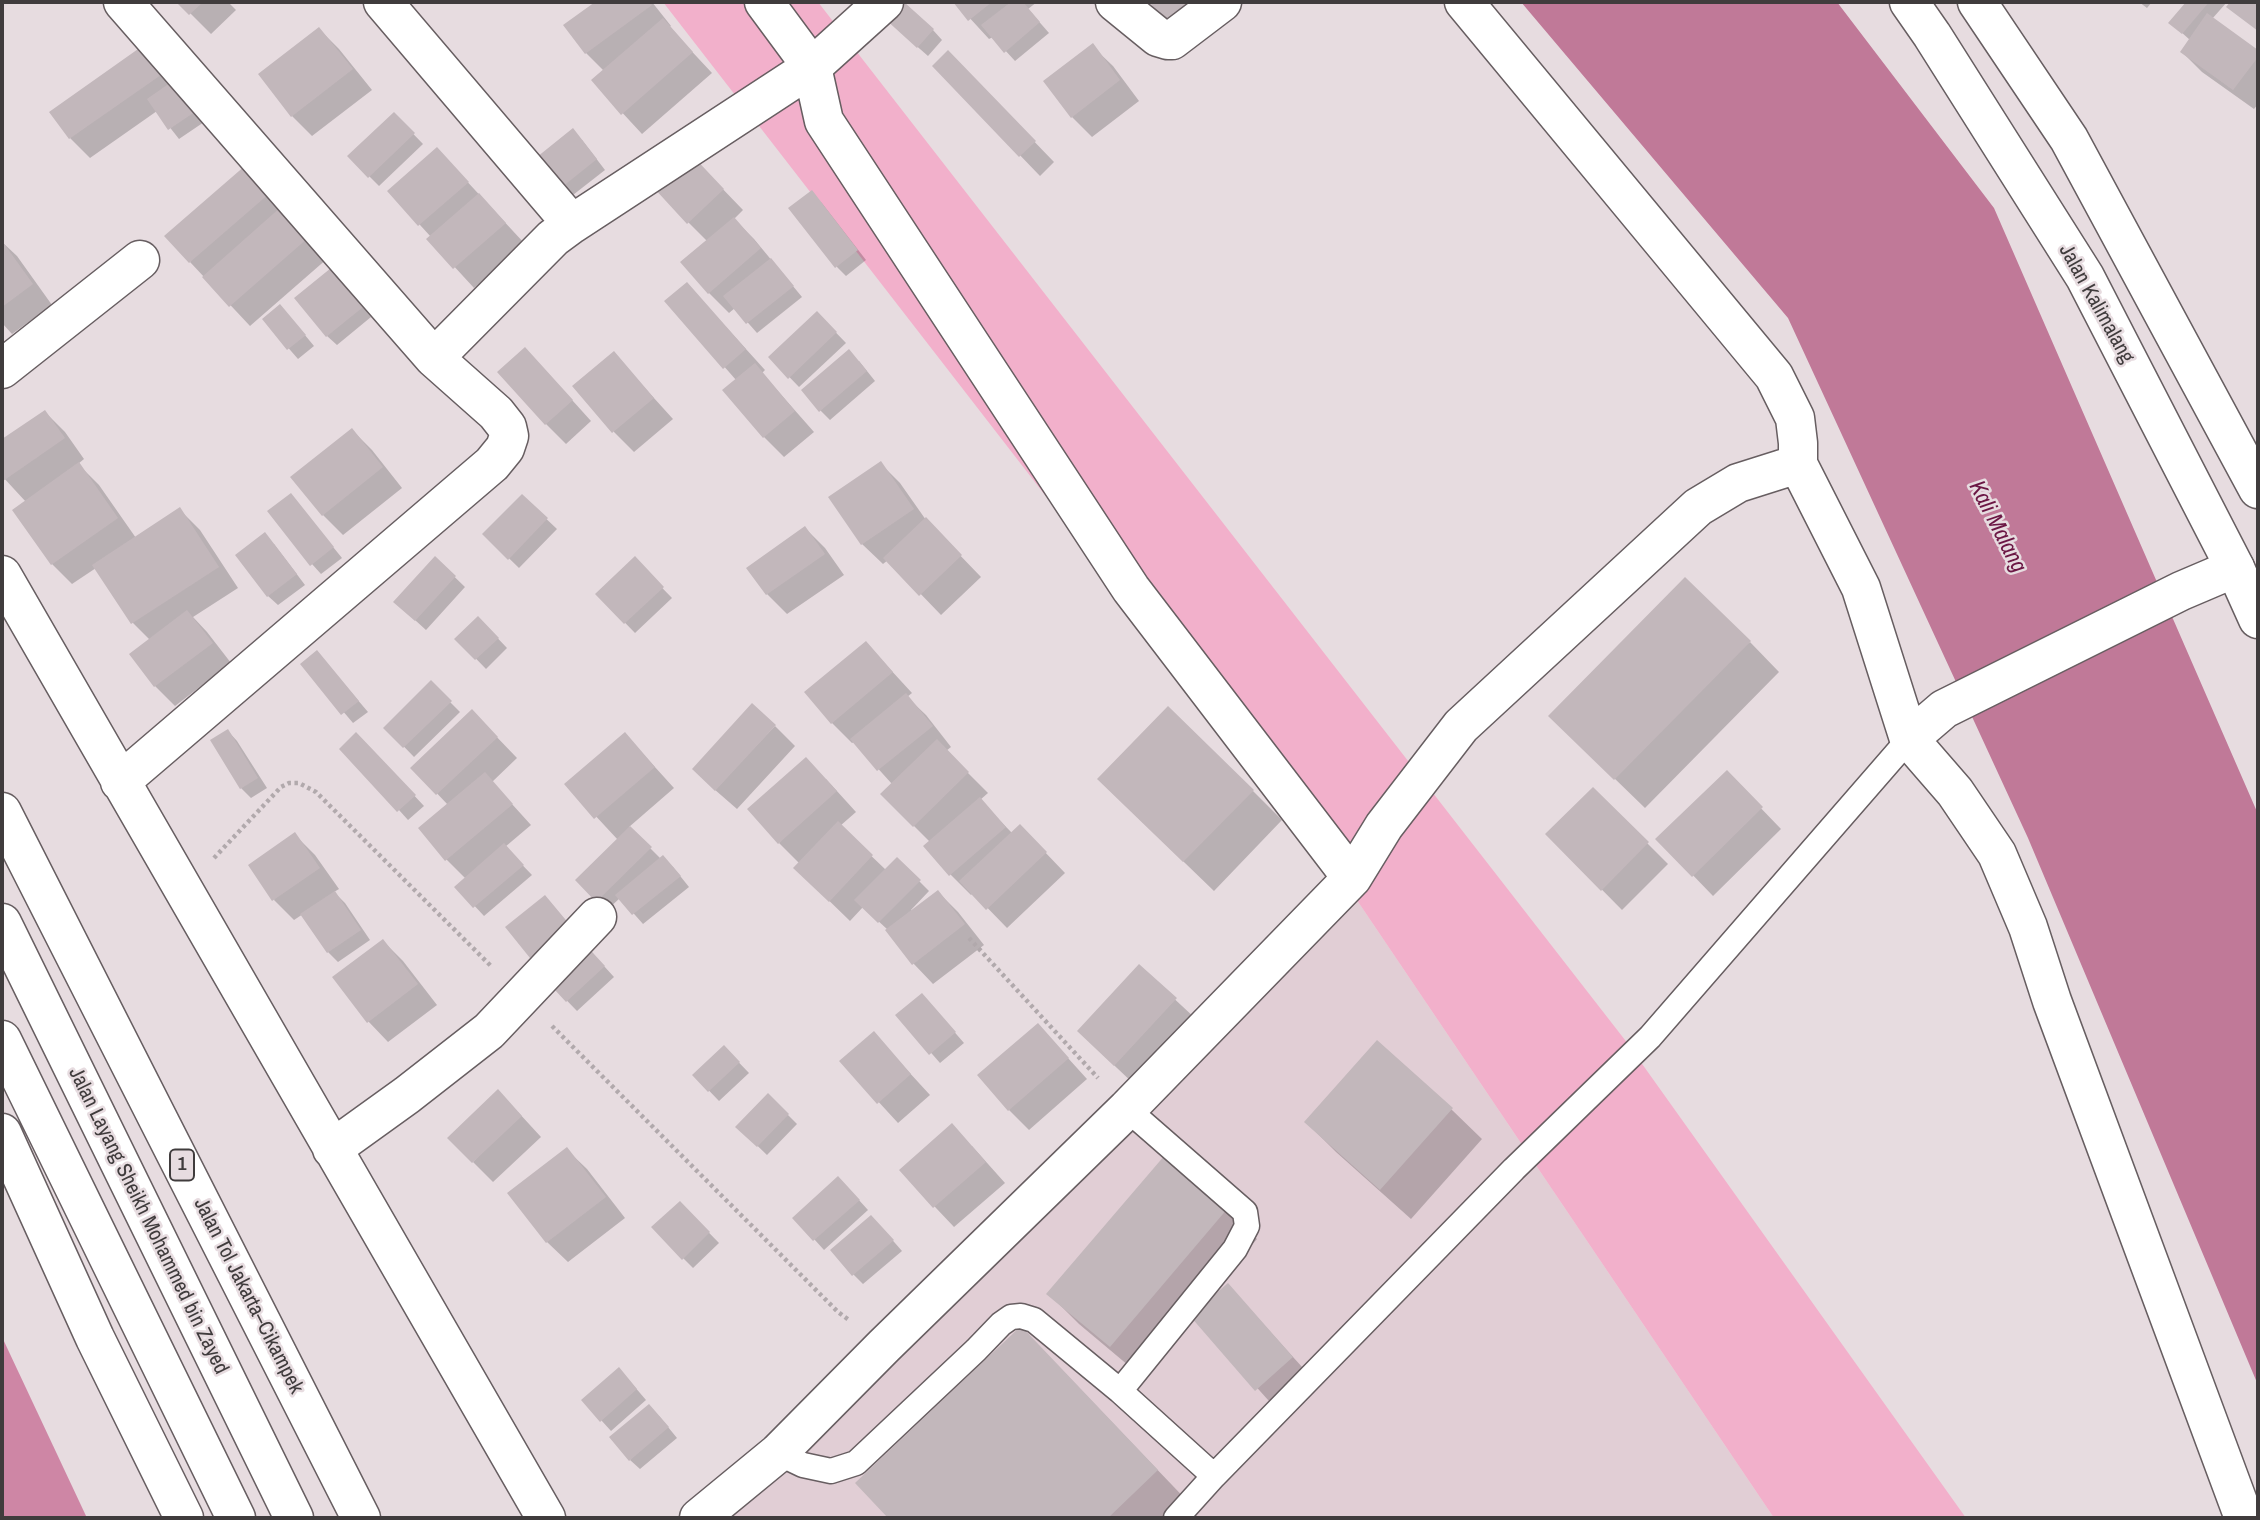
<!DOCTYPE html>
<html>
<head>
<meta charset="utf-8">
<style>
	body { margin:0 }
	#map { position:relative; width:2260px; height:1520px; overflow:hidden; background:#e7dce0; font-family:"Archivo Narrow",sans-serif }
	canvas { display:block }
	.frame { position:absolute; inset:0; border:4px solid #403c3d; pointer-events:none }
</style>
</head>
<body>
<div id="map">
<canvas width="2260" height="1520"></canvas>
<div class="frame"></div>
</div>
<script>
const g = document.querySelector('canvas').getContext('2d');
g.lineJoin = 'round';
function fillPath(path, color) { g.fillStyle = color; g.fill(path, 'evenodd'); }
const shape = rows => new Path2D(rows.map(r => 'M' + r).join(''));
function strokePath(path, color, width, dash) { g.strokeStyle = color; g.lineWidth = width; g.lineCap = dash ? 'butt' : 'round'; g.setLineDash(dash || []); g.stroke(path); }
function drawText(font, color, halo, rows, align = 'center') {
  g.font = font + ' "Archivo Narrow",sans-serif'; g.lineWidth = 5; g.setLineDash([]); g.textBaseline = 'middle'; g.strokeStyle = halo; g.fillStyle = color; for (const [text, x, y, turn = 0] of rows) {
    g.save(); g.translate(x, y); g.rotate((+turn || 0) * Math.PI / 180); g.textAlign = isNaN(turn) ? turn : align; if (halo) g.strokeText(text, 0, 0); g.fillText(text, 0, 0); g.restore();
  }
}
fillPath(shape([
	[1344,881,1774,1518,687,1518]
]), '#e1ced5');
fillPath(shape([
	[663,2,818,2,1625,1040,1966,1518,1774,1518,1344,881]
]), '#f2b0cb');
fillPath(shape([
	[2,1337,87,1518,2,1518]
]), '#ce86a5');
fillPath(shape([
	[1521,2,1837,2,1994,208,2258,814,2258,1385,2028,838,1788,318]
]), '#c07998');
fillPath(shape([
	[179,2,228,2,236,10,211,34],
	[598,2,652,2,671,26,669,27,712,73,642,134,593,81,604,71,586,53,565,26],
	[955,2,1037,2,1028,9,1049,33,1015,61,993,37,989,39],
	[2139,2,2152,2,2147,8],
	[2188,2,2227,2,2212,19,2258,52,2258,104,2254,109,2202,72,2182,52,2190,40,2171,23],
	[896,28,933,30,942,40,928,56],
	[319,29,339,49,372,90,312,136,292,116],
	[148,44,213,116,179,139,157,111,90,158,70,138],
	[1092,46,1113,66,1139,101,1092,137,1072,117],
	[934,66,968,73,1054,162,1040,176],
	[394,114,423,144,379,186,349,156],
	[582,140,605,170,573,195,563,186],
	[437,149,525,244,474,288,429,239,431,237,389,191],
	[690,155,743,210,734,219,754,239,802,297,757,333,735,308,729,313,709,293,707,241,688,222],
	[254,160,336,251,250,326,190,262],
	[821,202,866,260,846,276,837,267],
	[2,242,17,256,52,305,12,334,2,323],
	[341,280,371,317,337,345,327,336],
	[687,284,765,370,762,373,814,432,784,457,764,437,736,380,667,301],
	[817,313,846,343,799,387,770,357],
	[290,317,314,346,298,359,264,320],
	[614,354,673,419,634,452,614,432],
	[859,361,875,381,830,420,820,410],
	[545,370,591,421,566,444,546,424],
	[45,412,65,432,84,459,78,464,99,485,136,538,180,510,200,530,238,588,193,617,207,632,231,663,175,706,155,686,150,640,133,623,96,568,72,584,52,564,14,511,26,502,2,476,2,441],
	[352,430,372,450,402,488,343,535,323,515],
	[880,463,900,483,926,520,981,577,941,615,888,560,883,564,862,544],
	[291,495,342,558,321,574,312,564],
	[522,496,557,529,519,568,484,534],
	[805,528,825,548,844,575,787,614,767,594,748,568],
	[274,544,305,585,278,605,268,596],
	[435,558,465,587,426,630,405,611],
	[634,559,672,598,635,633,597,594],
	[488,628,507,648,486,669,457,639],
	[1750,642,1779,672,1645,808,1581,746],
	[866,643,912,693,907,697,926,715,951,747,946,751,988,793,980,800,1012,833,1020,826,1065,873,1007,928,973,893,971,895,951,875,925,846,930,842,882,794,892,784,854,742,852,743,832,723,807,693],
	[317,652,368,712,353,723,303,664],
	[431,683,460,712,414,757,386,728],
	[775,726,795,746,737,809,714,789],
	[228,731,237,741,267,788,251,798,241,788],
	[492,732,517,758,492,782,531,825,505,847,532,875,484,916,457,887,466,879,446,859,448,805,413,768],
	[625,734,674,788,629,827,661,859,673,867,689,887,643,924,620,898,607,910,577,880,618,840,566,784],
	[366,744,424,806,408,820,399,810],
	[1727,773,1781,829,1713,896,1658,839],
	[826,779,856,812,840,826,886,870,897,859,929,891,911,910,912,912,938,892,958,912,984,945,933,984,913,963,888,930,863,907,850,921,816,888,800,864,779,843],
	[1593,789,1668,864,1622,910,1547,834],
	[1253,791,1282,820,1214,891,1129,809],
	[295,835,315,855,339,889,334,892,345,903,370,940,338,962,328,952,303,914,294,920,274,900],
	[383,941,403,961,437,1005,388,1042,368,1021],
	[593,954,614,977,577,1011,546,979],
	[1139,966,1196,1019,1135,1085,1099,1051],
	[931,1005,964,1043,940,1063,898,1015],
	[1038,1025,1087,1079,1029,1130,1009,1110],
	[874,1034,930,1095,898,1123,841,1061],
	[1377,1043,1452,1110,1482,1139,1411,1219,1336,1152,1306,1122],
	[724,1047,749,1073,719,1101,694,1075],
	[768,1095,797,1124,767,1155,738,1127],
	[518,1112,541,1137,493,1182,473,1162],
	[972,1146,1005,1183,954,1227,901,1171],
	[566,1149,587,1169,625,1218,568,1262,547,1242,509,1194],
	[848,1188,868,1210,824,1250,795,1218],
	[680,1203,719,1243,693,1268,653,1228],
	[1227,1210,1257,1239,1197,1310,1228,1285,1312,1378,1277,1410,1192,1315,1141,1376,1079,1324,1049,1294],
	[881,1227,902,1251,863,1284,853,1274],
	[1059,1367,1195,1509,1186,1518,891,1518,857,1483],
	[628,1379,646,1400,611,1431,583,1400],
	[659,1416,677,1438,640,1469,630,1460]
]), '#0003');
fillPath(shape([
	[176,2,203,2,189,15],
	[595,2,650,2,652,5,585,54,563,25],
	[899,2,904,2,934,29,917,48,884,18],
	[953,2,992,2,968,21],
	[1011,2,1023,2,1040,22,1004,53,981,25],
	[1149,2,1200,2,1171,27],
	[2186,2,2209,2,2182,34,2168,23],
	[2230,2,2253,2,2258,5,2258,31,2226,7],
	[2207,13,2258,50,2258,57,2233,90,2180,52],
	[663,18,693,52,621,115,591,80],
	[319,27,353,69,291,117,258,74],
	[148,42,168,70,69,139,49,112],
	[1093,43,1120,80,1071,118,1043,81],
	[948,50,1036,141,1019,157,932,66],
	[183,74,205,105,168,130,147,99],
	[394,112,415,133,368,178,347,156],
	[573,128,597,159,562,187,537,157],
	[437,147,469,182,418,226,387,191],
	[690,153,724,189,687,224,653,187],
	[254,158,278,186,189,263,164,236],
	[812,190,858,250,835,268,788,208],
	[479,193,506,223,453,269,426,239],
	[290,199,317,230,229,307,202,277],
	[734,217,761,248,708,294,680,262],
	[2,241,33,284,2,307],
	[771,258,794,286,746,324,723,296],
	[331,268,363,307,326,337,294,298],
	[687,282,746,349,723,369,664,301],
	[280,304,306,335,287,350,262,319],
	[817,311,837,332,788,379,768,357],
	[525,347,573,400,545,425,497,372],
	[849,349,867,371,819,412,801,390],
	[614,351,654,398,612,433,572,386],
	[755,363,795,411,763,438,722,390],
	[45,410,65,438,3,481,2,439],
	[352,428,383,467,322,516,290,477],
	[881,461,914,509,861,545,828,497],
	[79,462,118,518,51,565,12,510],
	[291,493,334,547,310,566,267,511],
	[522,494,548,518,508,560,482,534],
	[180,507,219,567,131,624,92,565],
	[926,517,962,555,919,596,883,558],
	[805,526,825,554,766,595,746,568],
	[265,532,297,574,267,597,235,555],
	[435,556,456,576,415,621,393,602],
	[635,556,664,587,624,624,595,594],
	[1685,577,1751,641,1614,780,1548,716],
	[187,610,213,643,154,687,129,654],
	[478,616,499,638,475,660,454,639],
	[866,641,893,672,831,724,804,692],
	[317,650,359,701,341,715,300,664],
	[431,680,452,701,403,748,383,728],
	[906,693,933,726,877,771,850,739],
	[752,703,776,725,715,791,692,769],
	[1168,706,1254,790,1183,862,1097,779],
	[472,709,498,737,436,795,410,768],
	[228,729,258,778,240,789,210,740],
	[356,732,416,795,397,812,339,749],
	[625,732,655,767,594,819,564,784],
	[937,739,969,772,913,827,880,794],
	[806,757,837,791,778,844,747,809],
	[1727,770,1763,807,1692,877,1655,839],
	[485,772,513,804,445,861,418,828],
	[1593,787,1649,842,1601,891,1545,834],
	[980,797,1006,827,949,876,923,846],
	[838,821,873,855,829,902,793,868],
	[1020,824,1047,852,986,910,959,881],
	[630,826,652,847,596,902,575,880],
	[295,832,320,868,272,901,248,865],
	[504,843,524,865,473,908,454,887],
	[663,855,681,876,632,915,615,895],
	[897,857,921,880,878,923,854,900],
	[938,890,965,924,912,965,885,930],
	[335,891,361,930,327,953,300,914],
	[545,895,570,925,530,958,505,927],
	[383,939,418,984,367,1023,332,977],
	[583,942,605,966,566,1002,544,978],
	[1139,964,1177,998,1114,1066,1077,1031],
	[922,993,956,1032,929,1055,895,1015],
	[1038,1023,1069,1058,1008,1111,977,1075],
	[874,1031,911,1074,877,1104,839,1061],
	[1377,1040,1453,1108,1380,1190,1304,1122],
	[724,1045,740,1062,708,1092,692,1075],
	[498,1089,522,1116,472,1163,447,1138],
	[768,1093,789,1114,757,1147,735,1127],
	[952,1123,986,1162,933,1208,899,1170],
	[567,1147,606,1197,546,1243,507,1193],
	[1165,1155,1228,1208,1110,1347,1046,1294],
	[838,1176,860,1200,813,1241,792,1218],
	[680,1201,710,1232,682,1260,651,1227],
	[871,1215,894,1240,852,1276,830,1250],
	[1228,1283,1293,1357,1255,1391,1190,1316],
	[1021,1326,1158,1470,1108,1518,888,1518,855,1483],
	[619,1367,637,1389,600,1422,581,1400],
	[649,1404,669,1427,629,1461,609,1437]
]), '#c2b7bb');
const service = shape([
	[1120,1391,1235,1249,1247,1226,1245,1212,1127,1109],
	[778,1453,803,1465,831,1471,856,1463,976,1350,1001,1324,1011,1317,1021,1316,1034,1320,1120,1391,1214,1476,1176,1518],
	[1214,1476,1514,1169,1650,1037,1909,739]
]);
const minor = shape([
	[123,2,434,358],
	[764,2,812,67,824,121,1131,589,1352,878],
	[1115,2,1158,37,1168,40,1172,40,1222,2],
	[1464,2,1774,376,1795,418,1798,443,1798,464,1861,588,1909,739,1955,792,1997,854,2028,927,2052,1001,2244,1518],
	[572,224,812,67,884,2],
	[2,369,140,260],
	[2,575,546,1518],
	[1909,739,1944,709,2181,591,2235,568],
	[120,782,492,464,505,448,509,436,507,427,496,413,434,358,553,238,572,224,383,2],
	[332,1149,407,1095,489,1031,597,917],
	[699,1518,778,1453,884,1346,1127,1109,1352,878,1384,826,1461,726,1698,507,1738,483,1798,464]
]);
const secondary = shape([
	[1909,2,1932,35,2085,277,2235,568,2258,619],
	[1977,2,2069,139,2258,489]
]);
const motorway = shape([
	[2,812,361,1518],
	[2,923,294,1518],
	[2,1040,236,1518],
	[2,1133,95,1338,184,1518]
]);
strokePath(service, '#675e61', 27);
strokePath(minor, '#675e61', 41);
strokePath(secondary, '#675e61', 41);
strokePath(motorway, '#675e61', 41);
strokePath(shape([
	[214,858,281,787,289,783,299,783,316,792,491,966],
	[969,938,1098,1078],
	[552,1026,838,1312,849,1320]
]), '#b1a9ac', 4.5, [3.5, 3.5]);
strokePath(service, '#fff', 24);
strokePath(minor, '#fff', 38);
strokePath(secondary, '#fff', 38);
strokePath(motorway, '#fff', 38);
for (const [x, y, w] of [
	[182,1165,24]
]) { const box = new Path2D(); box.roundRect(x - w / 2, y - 15.5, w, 31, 5); g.fillStyle = '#e7dce0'; g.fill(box); strokePath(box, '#403c3d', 2); }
drawText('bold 19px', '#403c3d', null, [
	["1",182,1165]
]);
drawText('21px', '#403c3d', '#e7dce0', [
	["Jalan Kalimalang",2096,304,61],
	["Jalan Layang Sheikh Mohammed bin Zayed",148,1221,64],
	["Jalan Tol Jakarta–Cikampek",248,1296,63]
]);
drawText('italic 23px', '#6b1644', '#e7dce0', [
	["Kali Malang",1997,527,63]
]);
</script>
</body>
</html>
